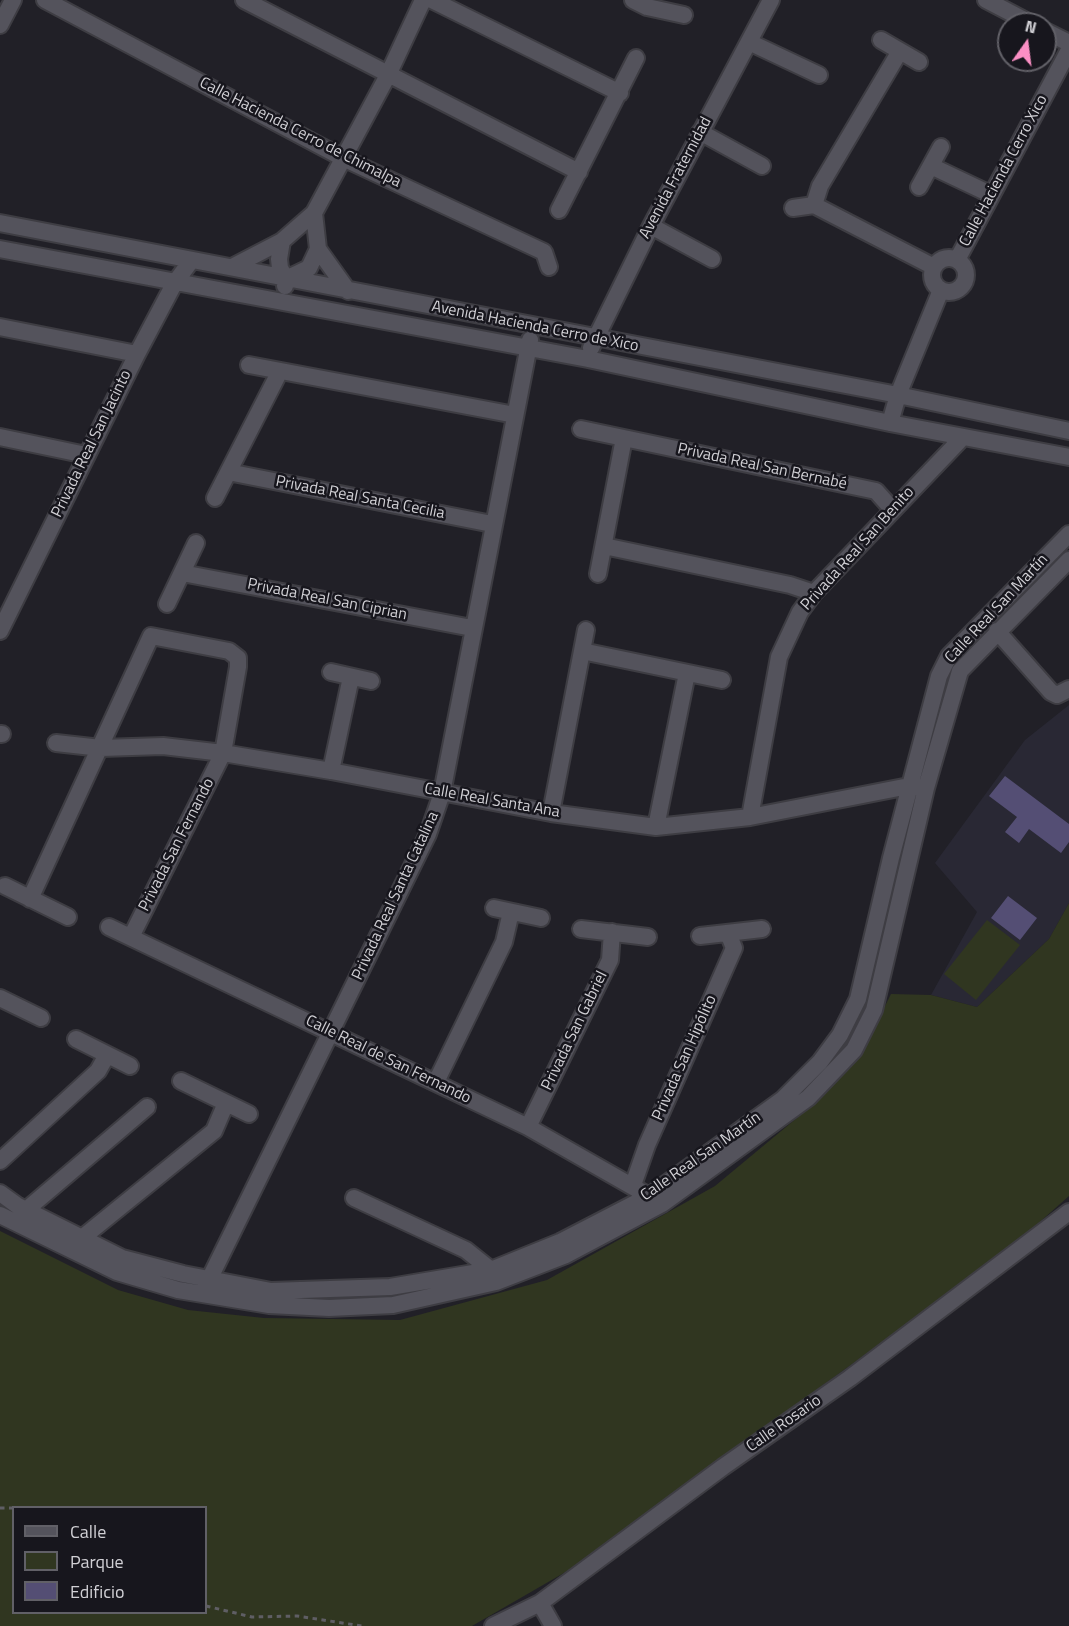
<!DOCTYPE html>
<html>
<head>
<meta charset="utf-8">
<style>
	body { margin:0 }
	#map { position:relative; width:1069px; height:1626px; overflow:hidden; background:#212027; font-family:"Titillium Web",sans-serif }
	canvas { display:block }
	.legend { position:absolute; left:12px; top:1506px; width:195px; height:108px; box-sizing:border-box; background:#17161d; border:2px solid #616067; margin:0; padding:8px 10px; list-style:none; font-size:18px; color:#d1d0d5 }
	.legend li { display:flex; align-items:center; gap:12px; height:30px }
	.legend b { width:30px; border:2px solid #616067 }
	.north { position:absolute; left:997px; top:12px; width:60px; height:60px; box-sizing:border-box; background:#17161d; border:2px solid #616067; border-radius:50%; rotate:14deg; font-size:16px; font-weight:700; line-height:24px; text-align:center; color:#d1d0d5 }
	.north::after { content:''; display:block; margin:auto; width:21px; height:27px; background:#fb8fc4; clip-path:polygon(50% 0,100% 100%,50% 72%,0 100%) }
</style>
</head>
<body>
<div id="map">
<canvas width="1069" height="1626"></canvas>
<ul class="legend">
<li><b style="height:8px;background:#54535c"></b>Calle</li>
<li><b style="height:16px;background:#303620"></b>Parque</li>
<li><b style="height:16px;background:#544e74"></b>Edificio</li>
</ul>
<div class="north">N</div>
</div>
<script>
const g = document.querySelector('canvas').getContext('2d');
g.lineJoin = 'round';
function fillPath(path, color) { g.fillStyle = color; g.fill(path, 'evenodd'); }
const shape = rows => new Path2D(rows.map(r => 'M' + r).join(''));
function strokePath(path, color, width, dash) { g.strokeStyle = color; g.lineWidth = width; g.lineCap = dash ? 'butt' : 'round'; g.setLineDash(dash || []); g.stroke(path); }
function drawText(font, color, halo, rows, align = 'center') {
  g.font = font + ' "Titillium Web",sans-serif'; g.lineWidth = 5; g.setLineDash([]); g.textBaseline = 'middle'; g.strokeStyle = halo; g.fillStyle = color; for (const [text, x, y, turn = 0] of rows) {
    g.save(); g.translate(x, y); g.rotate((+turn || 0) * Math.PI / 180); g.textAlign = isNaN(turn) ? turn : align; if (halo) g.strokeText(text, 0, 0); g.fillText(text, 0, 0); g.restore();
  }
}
fillPath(shape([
	[1069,705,1069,903,1049,939,977,1007,931,995,977,912,935,863,1025,740]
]), '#292834');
fillPath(shape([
	[1069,903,1069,1196,1006,1252,569,1570,472,1626,0,1626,0,1231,118,1290,188,1310,264,1318,400,1320,547,1280,715,1186,810,1107,861,1054,891,994,931,995,977,1007,1049,939],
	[14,1508,206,1508,206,1612,14,1612],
	[987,920,1020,945,976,1000,944,974]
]), '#303620');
fillPath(shape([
	[1005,776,1069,824,1069,842,1061,853,1029,829,1019,843,1005,832,1017,817,989,796],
	[1008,896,1037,918,1020,940,991,918]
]), '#544e74');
const minor = shape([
	[45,0,343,158,544,252,549,267],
	[244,0,579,172],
	[432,0,620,93],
	[633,0,647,7,684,15],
	[986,0,1032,24],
	[0,25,13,0],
	[1045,31,1069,43],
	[881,40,919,62],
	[749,42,819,75],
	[700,132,762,166],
	[931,166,990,194],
	[919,187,941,147],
	[814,205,820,186,900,51],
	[793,208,814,205,934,267],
	[559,210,636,58],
	[314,213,318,249,348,291],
	[0,223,898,395,1069,431],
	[651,226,712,259],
	[282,241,279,259,280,268,286,279,285,286],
	[0,249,588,359,890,423,1069,457],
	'932 275a17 17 0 1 1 34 0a17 17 0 1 1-34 0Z',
	[957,260,1069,50],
	[232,267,282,241,314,213,388,75,423,0],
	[286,279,309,268,318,249],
	[0,327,137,354],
	[591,348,651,226,771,0],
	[249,365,515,415],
	[890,423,898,395,941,290],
	[581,429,876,491,892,509],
	[0,437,86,455],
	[228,472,492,524],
	[215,498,280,371],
	[604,546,790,585,814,593],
	[182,573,472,628],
	[598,574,624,438],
	[167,604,196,543],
	[0,631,137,354,174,284,191,261],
	[997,631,1051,692,1057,695,1069,689],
	[582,651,722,680],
	[331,672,371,681],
	[0,734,2,734],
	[56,743,101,748,163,746,223,753,331,771,551,813,656,827,750,817,909,786,919,787],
	[331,771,351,677],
	[551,813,586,630],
	[750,817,779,657,800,612,814,593,963,437],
	[656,827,687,673],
	[5,886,68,917],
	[30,899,151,636,229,651,238,658,238,667,223,753,131,937],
	[494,908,541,918],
	[109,927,528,1127,656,1200],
	[581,929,648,937],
	[700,936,762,929],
	[0,998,41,1018],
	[76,1039,130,1066],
	[181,1081,249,1114],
	[436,1082,504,942,511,912],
	[528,1127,610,960,612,932],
	[0,1161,98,1071,107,1055],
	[633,1185,647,1145,734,948,728,933],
	[0,1193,18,1206,122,1258,183,1274,271,1291,390,1287,491,1270,560,1242,649,1196,783,1099,820,1062,840,1035,858,999,891,858,939,676,949,656,1069,534],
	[354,1198,466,1250,491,1270],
	[26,1210,147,1107],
	[0,1215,117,1272,178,1290,269,1305,329,1308,393,1305,496,1282,566,1255,662,1204,808,1098,854,1050,874,1010,926,788,960,671,1069,560],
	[82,1238,214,1131,226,1103],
	[206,1286,428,834,442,793,530,340],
	[540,1603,553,1626],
	[493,1626,540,1603,723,1467,850,1378,1069,1212]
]);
strokePath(minor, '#3e3d43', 20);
strokePath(shape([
	[0,1508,14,1508],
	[206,1606,252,1617,297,1616,362,1626]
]), '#5f5e64', 3, [4.5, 4.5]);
strokePath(minor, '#54535c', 16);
drawText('16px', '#d1d0d5', '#17161d', [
	["Calle Hacienda Cerro de Chimalpa",300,133,27],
	["Calle Hacienda Cerro Xico",1004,171,-62],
	["Avenida Fraternidad",676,178,-62],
	["Avenida Hacienda Cerro de Xico",535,327,11],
	["Privada Real San Jacinto",92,444,-64],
	["Privada Real San Bernabé",762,467,12],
	["Privada Real Santa Cecilia",360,498,11],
	["Privada Real San Benito",858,549,-48],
	["Privada Real San Ciprian",327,600,11],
	["Calle Real San Martín",997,609,-47],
	["Calle Real Santa Ana",492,801,10],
	["Privada San Fernando",177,845,-63],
	["Privada Real Santa Catalina",396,896,-65],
	["Privada San Gabriel",575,1031,-64],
	["Privada San Hipólito",685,1058,-66],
	["Calle Real de San Fernando",388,1060,26],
	["Calle Real San Martín",701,1157,-35],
	["Calle Rosario",784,1424,-35]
]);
</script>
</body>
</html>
